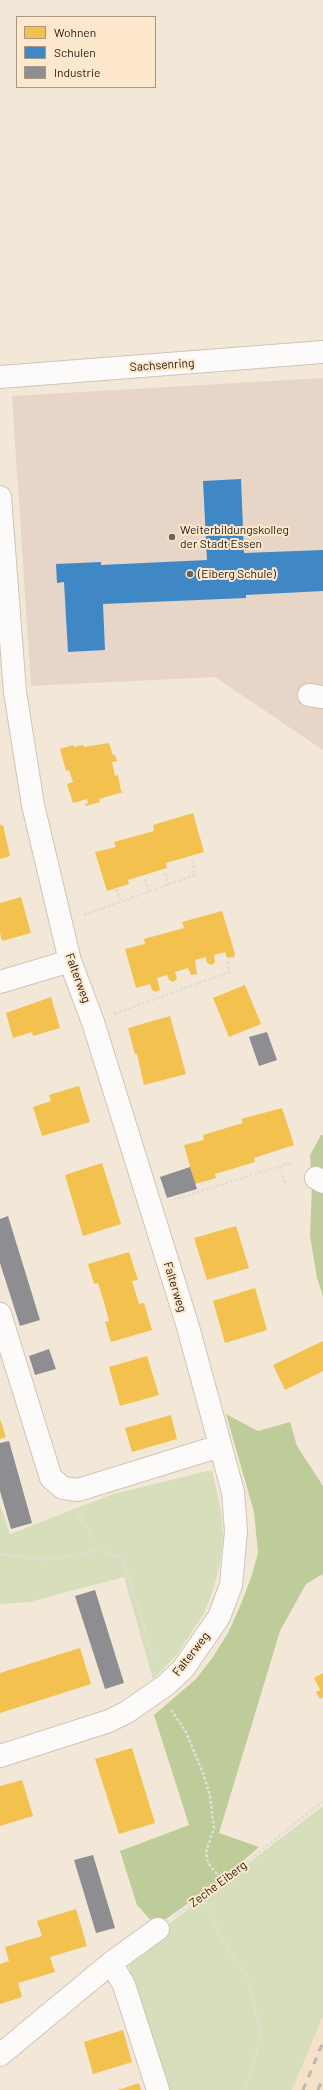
<!DOCTYPE html>
<html>
<head>
<meta charset="utf-8">
<style>
	body { margin:0 }
	#map { position:relative; width:323px; height:2090px; overflow:hidden; background:#f3e7d8; font-family:Barlow,sans-serif }
	canvas { display:block }
	.legend { position:absolute; left:16px; top:16px; width:140px; height:72px; box-sizing:border-box; background:#fee8cd; border:1px solid #a69682; margin:0; padding:5px 7px; list-style:none; font-size:12px; color:#231b11 }
	.legend li { display:flex; align-items:center; gap:8px; height:20px }
	.legend b { width:20px; border:1px solid #a69682 }
</style>
</head>
<body>
<div id="map">
<canvas width="323" height="2090"></canvas>
<ul class="legend">
<li><b style="height:11px;background:#f2c14e"></b>Wohnen</li>
<li><b style="height:11px;background:#3f88c5"></b>Schulen</li>
<li><b style="height:11px;background:#8d8d92"></b>Industrie</li>
</ul>
</div>
<script>
const g = document.querySelector('canvas').getContext('2d');
g.lineJoin = 'round';
function fillPath(path, color) { g.fillStyle = color; g.fill(path, 'evenodd'); }
const shape = rows => new Path2D(rows.map(r => 'M' + r).join(''));
function strokePath(path, color, width, dash) { g.strokeStyle = color; g.lineWidth = width; g.lineCap = dash ? 'butt' : 'round'; g.setLineDash(dash || []); g.stroke(path); }
function drawText(font, color, halo, rows, align = 'center') {
  g.font = font + ' Barlow,sans-serif'; g.lineWidth = 4; g.setLineDash([]); g.textBaseline = 'middle'; g.strokeStyle = halo; g.fillStyle = color; for (const [text, x, y, turn = 0] of rows) {
    g.save(); g.translate(x, y); g.rotate((+turn || 0) * Math.PI / 180); g.textAlign = isNaN(turn) ? turn : align; if (halo) g.strokeText(text, 0, 0); g.fillText(text, 0, 0); g.restore();
  }
}
fillPath(shape([
	[323,2016,323,2090,292,2090,307,2055]
]), '#f5e1c8');
fillPath(shape([
	[323,378,323,750,215,677,31,686,12,396]
]), '#e7d6c8');
fillPath(shape([
	[212,1470,221,1511,223,1535,221,1559,213,1591,203,1615,176,1656,153,1679,124,1577,29,1602,0,1604,0,1505,10,1534,113,1494],
	[323,1806,323,2016,292,2090,169,2090,125,1955,161,1930]
]), '#d6debb');
fillPath(shape([
	[321,1135,323,1135,323,1296,317,1278,310,1236,312,1187,310,1155],
	[226,1414,258,1431,290,1422,297,1446,323,1486,323,1574,306,1584,280,1631,219,1833,259,1847,221,1880,156,1926,137,1905,120,1851,189,1825,154,1715,196,1679,213,1657,228,1633,241,1604,251,1578,258,1553,254,1512]
]), '#becc9a');
fillPath(shape([
	[109,743,113,755,115,755,117,761,112,762,115,776,118,775,121,791,123,792,99,799,100,802,86,806,85,804,88,803,87,799,73,803,67,784,73,782,69,770,66,771,60,749,73,745,74,747,83,745,84,747],
	[193,813,204,852,166,863,167,868,128,880,129,884,107,891,95,852,116,847,114,842,154,831,153,825],
	[0,823,1,826,3,825,10,856,0,859],
	[21,897,31,933,2,941,0,933,0,903],
	[222,911,235,954,234,957,227,958,225,952,214,955,215,962,212,965,207,963,206,957,195,960,197,974,191,975,188,968,175,972,177,979,173,982,169,980,167,975,157,978,160,990,156,992,152,990,150,984,136,988,125,949,145,944,144,939,184,928,182,922],
	[245,985,261,1024,229,1037,213,998],
	[51,997,60,1028,33,1036,32,1032,13,1038,6,1013],
	[170,1016,186,1074,144,1085,137,1054,135,1054,128,1028],
	[79,1086,90,1122,42,1136,33,1107,51,1101,49,1095],
	[282,1108,294,1145,254,1158,255,1162,215,1174,216,1178,195,1184,184,1145,204,1140,203,1135,243,1123,241,1119],
	[102,1163,121,1224,83,1236,65,1175],
	[236,1226,249,1268,207,1280,194,1238],
	[129,1252,138,1280,132,1281,139,1304,144,1303,152,1330,111,1342,105,1322,109,1321,104,1302,98,1283,94,1284,88,1264],
	[255,1288,267,1330,225,1343,213,1301],
	[323,1341,323,1371,285,1390,273,1365],
	[147,1356,159,1395,120,1406,109,1367],
	[171,1415,177,1439,132,1452,125,1428],
	[0,1419,6,1437,0,1439],
	[80,1648,91,1684,0,1713,0,1673],
	[323,1673,323,1697,320,1699,316,1692,320,1690,314,1678],
	[132,1748,155,1823,119,1834,95,1759],
	[22,1780,33,1816,0,1826,0,1786],
	[76,1909,87,1946,50,1957,55,1972,18,1983,22,1997,0,2004,0,1964,9,1961,5,1947,42,1936,37,1921],
	[123,2030,132,2062,93,2074,84,2042],
	[139,2083,141,2090,118,2090]
]), '#f2c14e');
fillPath(shape([
	[241,479,244,553,323,550,323,591,246,595,246,598,103,604,105,650,68,652,64,582,57,583,56,564,101,562,101,565,207,560,203,481]
]), '#3f88c5');
fillPath(shape([
	[267,1032,277,1060,259,1066,249,1037],
	[190,1167,197,1189,167,1198,160,1177],
	[8,1216,40,1320,20,1326,0,1263,0,1219],
	[49,1349,56,1369,35,1375,29,1356],
	[9,1441,32,1523,11,1529,0,1491,0,1443],
	[95,1590,124,1683,105,1689,75,1596],
	[93,1855,115,1928,96,1933,74,1860]
]), '#8d8d92');
const minor = shape([
	[0,377,323,352],
	[0,497,15,692,33,805,70,961,93,1022,188,1327,233,1492,236,1531,231,1585,219,1617,183,1669,166,1685,127,1712,109,1721,0,1756],
	[309,695,323,697],
	[0,982,70,961],
	[316,1178,323,1182],
	[0,1314,51,1478,63,1488,78,1490,220,1446],
	[111,1963,124,1985,158,2090],
	[0,2055,111,1963,158,1929]
]);
strokePath(minor, '#cec4b8', 24);
strokePath(shape([
	[165,873,169,885],
	[145,879,149,892],
	[116,889,121,902],
	[84,915,195,875,192,860],
	[114,1014,229,972,228,957],
	[280,1166,285,1183],
	[173,1200,293,1162],
	[78,1513,100,1550],
	[0,1554,47,1560,100,1550,123,1559,155,1663],
	[171,1710,185,1730,203,1773,210,1796,214,1828,206,1852,208,1863,223,1881],
	[201,1897,213,1917,221,1938,248,1979,259,2026,259,2042,245,2090],
	[175,1916,223,1881,323,1801]
]), '#e1ddd8', 2.5, [3, 2]);
strokePath(minor, '#fdfbf9', 22);
strokePath(shape([
	[303,2090,323,2042],
	[318,2090,323,2077]
]), '#bab7b4', 3, [7, 7]);
for (const [x, y, r, color] of [
	[172,537,4,"#6c6257"],
	[190,574,4,"#6c6257"]
]) { const dot = new Path2D(); dot.arc(x, y, r, 0, 2 * Math.PI); g.fillStyle = color; g.fill(dot); strokePath(dot, '#fee8cd', 1.5); }
drawText('12px', '#231b11', '#fee8cd', [
	["Sachsenring",162,365,-4],
	["Falterweg",78,978,70],
	["Falterweg",175,1287,73],
	["Falterweg",191,1654,-52],
	["Zeche Eiberg",218,1884,-37]
]);
drawText('12px', '#231b11', '#fee8cd', [
	["Weiterbildungskolleg",180,530],
	["der Stadt Essen",180,544],
	["(Eiberg Schule)",198,574]
], 'left');
</script>
</body>
</html>
